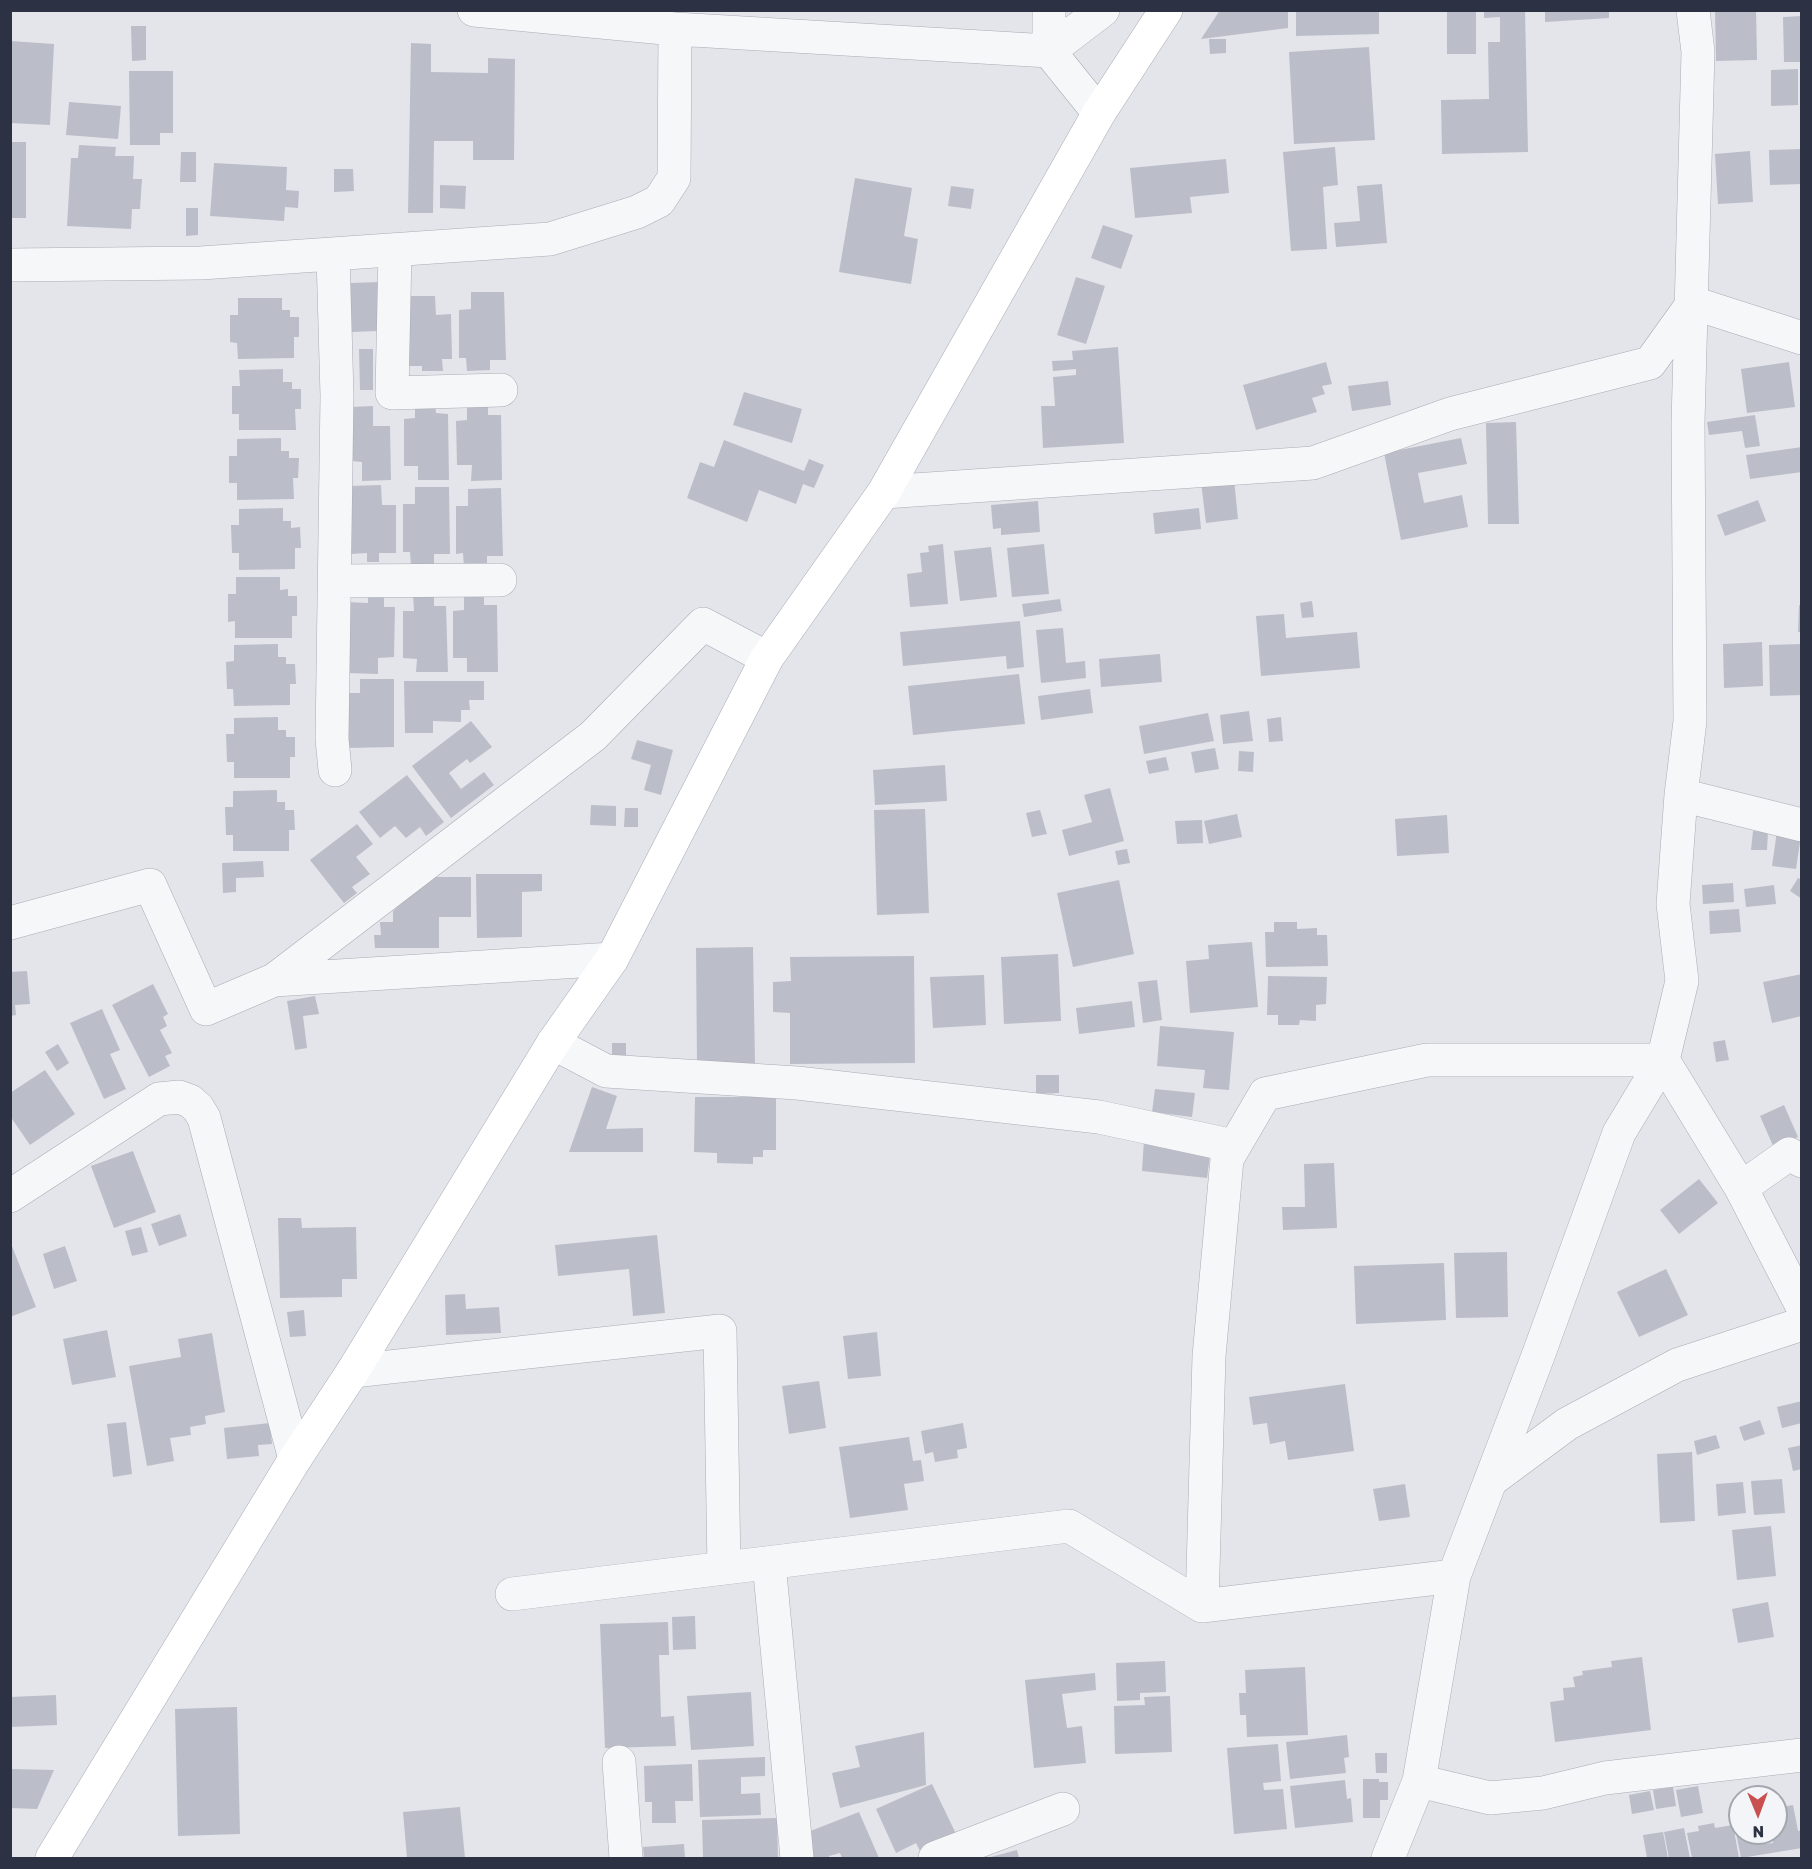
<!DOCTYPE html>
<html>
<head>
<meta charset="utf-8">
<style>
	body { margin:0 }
	#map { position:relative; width:1812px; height:1869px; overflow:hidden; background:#e4e5eb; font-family:Rubik,sans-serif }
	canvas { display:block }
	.frame { position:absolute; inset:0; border:12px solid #2c3143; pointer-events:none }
	.north { position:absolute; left:1728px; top:1785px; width:60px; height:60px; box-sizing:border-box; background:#f3f5f8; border:2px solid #a3a7b0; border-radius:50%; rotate:179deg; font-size:16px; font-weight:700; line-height:24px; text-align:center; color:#2c3143 }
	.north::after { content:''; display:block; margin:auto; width:21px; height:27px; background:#c9504f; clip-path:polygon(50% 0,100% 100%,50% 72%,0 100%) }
</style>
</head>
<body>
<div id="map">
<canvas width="1812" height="1869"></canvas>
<div class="frame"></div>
<div class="north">N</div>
</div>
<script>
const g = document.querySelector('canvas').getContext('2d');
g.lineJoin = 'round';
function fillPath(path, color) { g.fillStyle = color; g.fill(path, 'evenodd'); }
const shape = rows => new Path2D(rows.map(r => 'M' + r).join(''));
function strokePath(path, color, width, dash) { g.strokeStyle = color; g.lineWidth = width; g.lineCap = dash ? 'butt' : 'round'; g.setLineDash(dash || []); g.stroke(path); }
fillPath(shape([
	[1220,10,1288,10,1288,28,1201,39],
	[1296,10,1379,10,1379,34,1296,36],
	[1447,10,1476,10,1476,54,1447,54],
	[1484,10,1525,10,1528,152,1442,154,1441,100,1489,99,1488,42,1500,42,1500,17,1484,18],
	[1545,10,1609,10,1609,18,1545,22],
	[1715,10,1756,10,1757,60,1716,61],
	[1802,16,1802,62,1784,62,1783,17],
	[131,26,146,26,146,60,132,61],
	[1209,39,1226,39,1226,53,1210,54],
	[10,41,54,44,50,125,10,123],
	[411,43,431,44,431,72,488,73,488,58,515,59,514,160,473,160,473,141,434,141,433,213,408,213],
	[1369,47,1375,140,1294,144,1289,52],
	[1798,69,1798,105,1771,106,1771,70],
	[129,71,173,71,173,133,160,133,160,145,130,145],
	[69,102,121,106,118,139,66,135],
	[10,142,26,142,26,218,10,218],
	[79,145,116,147,115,156,134,156,133,179,142,179,140,209,132,209,131,229,67,226,71,158,78,158],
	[1335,147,1338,185,1323,187,1327,249,1291,251,1283,152],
	[1802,149,1802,184,1770,185,1769,150],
	[1750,151,1753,202,1718,204,1715,154],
	[181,152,196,152,196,182,180,182],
	[1226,159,1229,193,1190,197,1192,213,1135,218,1130,168],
	[214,163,287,167,286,190,299,191,298,208,285,207,284,221,210,216],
	[334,169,353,169,354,191,334,192],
	[855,178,912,188,904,236,918,239,911,284,839,272],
	[1382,184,1387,243,1336,247,1334,223,1360,221,1357,186],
	[440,185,466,186,465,209,440,208],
	[951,186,974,189,971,209,948,206],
	[186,208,198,208,198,235,186,236],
	[1103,225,1133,235,1121,269,1091,258],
	[1076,277,1105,286,1086,344,1057,335],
	[379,282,379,331,351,332,350,283],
	[471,292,504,292,506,360,490,360,490,370,467,371,466,358,459,358,459,310,471,309],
	[405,296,435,296,436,315,451,314,452,359,442,359,443,371,422,371,422,366,407,366],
	[238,298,282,298,282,310,290,310,290,317,299,317,299,337,294,337,294,358,238,359,237,343,230,342,230,315,238,315],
	[1118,347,1124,443,1043,448,1041,406,1055,406,1053,377,1076,375,1076,369,1053,371,1052,361,1073,360,1072,351],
	[359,349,373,349,373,390,360,390],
	[1326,362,1332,384,1322,386,1325,394,1312,398,1317,412,1256,430,1243,385],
	[1789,362,1795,407,1747,413,1741,369],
	[283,369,283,382,292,382,292,389,301,389,301,409,295,409,296,430,239,430,239,414,232,414,232,386,240,386,239,370],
	[1388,381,1391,405,1352,411,1348,386],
	[744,392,802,409,792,443,733,425],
	[415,403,435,403,436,413,448,414,449,480,418,480,418,466,404,466,404,419,415,418],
	[373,406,373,426,390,426,391,480,362,481,362,462,351,461,351,407],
	[467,407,488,407,488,415,501,415,502,480,471,481,472,465,457,465,456,421,467,420],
	[1755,415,1760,446,1745,448,1742,431,1709,435,1707,422],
	[1516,422,1519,524,1488,524,1486,423],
	[281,438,281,451,289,451,289,458,299,458,298,478,293,478,294,499,237,500,237,483,229,483,229,456,237,456,237,439],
	[1461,438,1467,464,1418,473,1424,503,1462,495,1468,527,1401,540,1384,453],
	[724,440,804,471,809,459,824,465,814,488,803,484,796,504,759,490,747,522,687,498,700,462,714,467],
	[1802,447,1802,472,1750,479,1746,455],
	[1234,479,1238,519,1206,523,1201,482],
	[381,485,382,505,396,505,396,553,379,553,379,562,367,562,367,553,351,554,350,486],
	[415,487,449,487,450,554,434,554,434,565,411,565,410,552,403,552,403,504,415,504],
	[501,488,503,556,487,556,487,566,464,567,463,553,456,554,456,506,468,506,468,489],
	[1758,500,1766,521,1725,536,1717,515],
	[1038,501,1040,532,1001,535,1001,528,993,529,991,505],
	[283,508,283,521,291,521,291,528,300,527,301,548,295,548,295,569,239,570,239,553,232,553,231,525,239,525,239,509],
	[1199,508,1201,529,1155,534,1153,513],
	[943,544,948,604,910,607,907,574,922,572,920,553,929,552,928,546],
	[1044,544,1049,594,1012,597,1007,548],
	[991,547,997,597,960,601,954,551],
	[236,577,280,577,280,590,288,589,288,596,297,596,297,616,292,616,292,638,235,638,235,621,228,622,228,594,236,594],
	[368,592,384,592,384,607,395,607,394,657,378,658,378,674,346,673,347,602,368,603],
	[413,595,434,595,434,606,446,606,448,672,416,672,417,659,403,658,403,611,414,611],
	[464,595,484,595,484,605,497,605,498,672,467,672,467,658,453,658,453,611,464,610],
	[1060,599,1062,611,1024,617,1022,604],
	[1312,601,1314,617,1302,618,1300,603],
	[1799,605,1802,605,1802,632,1798,632],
	[1284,614,1286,638,1357,632,1360,668,1261,676,1256,616],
	[1020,621,1024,667,1007,669,1006,656,903,666,900,632],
	[1063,628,1066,663,1085,661,1086,678,1041,683,1036,630],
	[1762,642,1763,686,1724,688,1723,644],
	[278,644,278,657,286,657,286,664,295,664,296,684,290,684,290,705,234,706,233,689,227,689,226,662,234,661,234,645],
	[1802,644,1802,695,1770,696,1769,645],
	[1160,654,1162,682,1101,687,1099,659],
	[1019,674,1025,724,913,735,908,686],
	[360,679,394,679,394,747,346,748,345,693,360,693],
	[404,681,484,681,484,700,469,700,470,710,461,710,461,722,433,721,433,733,405,733],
	[1090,689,1093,713,1041,720,1038,696],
	[1249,711,1253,741,1223,744,1220,715],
	[1208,713,1214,741,1144,754,1139,726],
	[278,717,278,730,286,730,286,737,295,737,295,757,290,757,290,778,234,778,234,762,227,762,226,734,234,734,234,718],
	[1281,717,1283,741,1269,742,1267,719],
	[471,721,492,747,470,763,467,759,449,773,461,789,484,772,494,785,451,818,412,766],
	[637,740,673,750,661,795,644,790,651,765,631,759],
	[1215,748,1219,769,1195,773,1191,752],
	[1239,751,1254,752,1253,772,1238,771],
	[1166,757,1169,770,1149,774,1146,761],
	[945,765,947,801,875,805,873,770],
	[407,775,444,822,426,836,420,827,406,838,395,826,380,838,359,812],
	[1110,788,1124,841,1069,856,1062,830,1092,822,1084,795],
	[277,790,277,802,285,802,285,810,294,810,295,830,289,830,289,851,233,851,233,835,226,835,225,807,233,807,233,791],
	[591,805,616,806,616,826,590,825],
	[625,808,638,808,638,827,624,827],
	[925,809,929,913,877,915,874,810],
	[1040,810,1047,834,1032,837,1026,813],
	[1237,814,1242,837,1209,844,1204,821],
	[1447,815,1449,853,1397,856,1395,819],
	[1202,820,1203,843,1177,844,1175,821],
	[357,824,373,844,356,857,370,874,352,887,357,893,344,903,310,860],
	[1753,831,1768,832,1767,850,1751,850],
	[1777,831,1801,835,1796,869,1772,866],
	[1127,849,1130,863,1118,865,1115,851],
	[263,861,264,877,236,878,236,892,223,893,222,863],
	[476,874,542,874,542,891,522,892,522,937,477,938],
	[430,877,471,877,471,917,439,917,439,948,375,948,374,935,381,935,380,922,393,922,393,911],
	[1798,878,1802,880,1802,899,1790,891],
	[1119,880,1134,954,1073,967,1057,893],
	[1733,883,1734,902,1703,904,1702,885],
	[1774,885,1776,904,1746,907,1744,889],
	[1739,909,1741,932,1710,934,1709,911],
	[1274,922,1297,922,1297,929,1317,928,1317,935,1327,935,1328,966,1266,967,1265,932,1274,932],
	[1252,942,1258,1007,1190,1013,1186,961,1209,959,1208,945],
	[753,947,755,1063,697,1064,696,948],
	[1058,954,1061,1021,1004,1024,1001,957],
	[914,956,915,1063,790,1064,790,1013,773,1012,773,982,791,981,790,957],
	[27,971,30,1004,15,1005,16,1015,10,1016,10,972],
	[1802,974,1802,1016,1772,1023,1763,982],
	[984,975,986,1025,933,1028,930,977],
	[1268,976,1327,977,1326,1004,1316,1005,1316,1021,1300,1020,1299,1025,1278,1025,1278,1015,1267,1015],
	[1157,980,1162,1020,1143,1023,1138,982],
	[153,984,168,1014,163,1017,167,1026,160,1030,172,1053,165,1056,170,1066,149,1077,112,1005],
	[315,996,319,1014,303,1016,307,1048,295,1050,287,1001],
	[1132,1001,1135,1027,1079,1034,1076,1008],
	[102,1009,120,1050,110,1054,126,1089,104,1099,70,1023],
	[1160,1026,1234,1032,1229,1090,1203,1088,1205,1070,1157,1066],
	[1725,1040,1729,1060,1716,1062,1713,1042],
	[612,1043,626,1043,626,1060,612,1060],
	[58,1044,69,1063,57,1071,45,1052],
	[45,1070,75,1114,30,1145,10,1116,10,1093],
	[1036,1075,1059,1075,1059,1093,1036,1094],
	[592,1087,617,1096,606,1129,643,1128,643,1152,569,1152],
	[1155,1089,1195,1093,1192,1117,1152,1112],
	[695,1097,776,1097,776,1150,763,1150,763,1157,753,1157,753,1164,717,1163,717,1153,694,1152],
	[1784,1105,1798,1137,1774,1148,1760,1116],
	[1144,1140,1211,1148,1207,1178,1142,1171],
	[133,1151,156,1212,114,1228,91,1166],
	[1334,1163,1337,1228,1283,1230,1282,1207,1305,1207,1304,1164],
	[1699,1179,1718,1203,1679,1234,1660,1210],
	[180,1214,187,1236,159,1246,151,1224],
	[278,1218,301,1218,302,1228,356,1227,357,1279,342,1279,342,1297,280,1298],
	[141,1227,148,1252,132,1256,125,1231],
	[657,1235,665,1313,633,1316,629,1269,558,1276,555,1245],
	[10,1241,36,1307,10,1317],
	[65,1246,77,1281,54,1289,43,1254],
	[1507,1252,1508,1317,1456,1318,1454,1253],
	[1444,1263,1446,1320,1356,1324,1354,1266],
	[1666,1269,1688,1315,1639,1337,1617,1292],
	[465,1294,466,1309,499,1307,501,1333,446,1335,445,1295],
	[304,1310,306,1336,290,1337,287,1312],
	[107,1330,116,1377,72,1385,63,1339],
	[877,1332,881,1376,848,1379,843,1336],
	[212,1333,225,1412,205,1416,206,1424,190,1427,191,1435,170,1438,174,1461,147,1466,129,1366,181,1357,178,1339],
	[819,1381,826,1428,789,1434,782,1386],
	[1345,1384,1354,1451,1288,1460,1285,1441,1270,1444,1267,1423,1253,1425,1249,1397],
	[1802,1401,1802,1423,1782,1428,1777,1407],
	[1760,1420,1765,1434,1744,1441,1739,1427],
	[126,1422,132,1474,113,1477,107,1424],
	[270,1423,272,1444,258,1445,259,1456,227,1459,224,1428],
	[963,1423,967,1448,957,1450,958,1458,935,1462,933,1452,925,1454,921,1431],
	[1716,1435,1720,1448,1697,1455,1694,1441],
	[909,1437,913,1461,921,1460,924,1481,904,1484,908,1510,850,1518,839,1447],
	[1802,1445,1802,1469,1793,1471,1788,1448],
	[1692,1452,1695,1521,1660,1523,1657,1454],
	[1782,1479,1785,1513,1754,1515,1751,1481],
	[1743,1482,1746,1513,1718,1516,1716,1484],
	[1405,1484,1410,1517,1379,1521,1373,1489],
	[1771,1526,1776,1576,1737,1580,1732,1530],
	[1768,1602,1774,1637,1738,1643,1732,1609],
	[695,1616,696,1649,673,1650,672,1617],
	[668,1622,669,1655,659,1655,661,1717,674,1716,676,1746,605,1748,600,1624],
	[1642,1657,1651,1730,1555,1742,1550,1702,1564,1700,1563,1688,1575,1687,1573,1677,1583,1675,1582,1671,1612,1667,1611,1661],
	[1165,1661,1166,1692,1140,1693,1140,1700,1117,1701,1116,1663],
	[1305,1667,1308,1735,1247,1737,1246,1715,1240,1715,1239,1693,1246,1693,1245,1670],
	[1095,1673,1096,1690,1062,1694,1067,1728,1082,1726,1086,1763,1034,1768,1025,1680],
	[751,1692,754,1746,691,1750,687,1696],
	[56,1695,57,1725,10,1727,10,1697],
	[1170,1696,1172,1752,1115,1754,1114,1706,1145,1705,1144,1697],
	[237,1707,240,1834,178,1836,175,1709],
	[924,1732,926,1785,840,1808,832,1773,860,1767,855,1746],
	[1347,1735,1349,1757,1344,1758,1346,1773,1290,1779,1286,1742],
	[1278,1744,1281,1781,1263,1783,1264,1790,1283,1789,1287,1829,1234,1834,1227,1748],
	[1375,1753,1387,1753,1387,1773,1376,1773],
	[765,1757,765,1776,741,1777,741,1794,760,1793,761,1815,700,1817,698,1760],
	[692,1764,693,1801,675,1801,676,1823,652,1823,652,1802,645,1802,644,1766],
	[10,1769,54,1770,37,1809,10,1808],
	[1363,1779,1379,1779,1379,1782,1388,1782,1388,1800,1380,1800,1380,1818,1363,1818],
	[1345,1780,1347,1799,1351,1798,1353,1822,1295,1828,1290,1786],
	[932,1784,957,1836,921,1853,916,1843,896,1853,876,1809],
	[1698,1786,1703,1813,1681,1817,1676,1790],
	[1673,1787,1676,1806,1656,1809,1653,1790],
	[1650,1791,1654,1810,1632,1814,1629,1795],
	[1793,1805,1798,1831,1802,1830,1802,1848,1741,1858,1733,1818,1740,1817,1740,1833,1762,1833,1764,1844,1773,1843,1772,1833,1776,1833,1776,1808],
	[460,1807,465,1858,407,1858,403,1812],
	[859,1812,879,1858,842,1858,840,1853,829,1856,829,1858,813,1858,808,1832],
	[777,1818,778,1858,703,1858,702,1820],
	[1714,1823,1715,1828,1733,1825,1739,1858,1692,1858,1687,1833,1699,1831,1698,1826],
	[1684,1828,1690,1858,1669,1858,1664,1832],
	[1663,1832,1668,1858,1647,1858,1643,1835],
	[684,1844,685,1858,644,1858,643,1847],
	[1017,1850,1019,1858,987,1858]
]), '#bbbec8');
const street = shape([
	[474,10,675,29,1049,51,1099,113],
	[1049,10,1049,51],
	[1049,51,1103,10],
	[395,251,392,393,501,390],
	[333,255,337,396,332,739,335,770],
	[10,265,201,263,550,239,637,212,659,201,674,178,675,29],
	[884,492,1313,463,1450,414,1650,363,1693,303,1802,338],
	[335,581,500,580],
	[1681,795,1802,825],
	[10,923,150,885,206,1009,274,980,612,959],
	[274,980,593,736,703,624,767,658],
	[553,1043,606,1071,797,1083,1099,1117,1234,1146],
	[1741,1188,1789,1154,1802,1161],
	[10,1196,159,1099,179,1097,190,1101,198,1108,204,1118,295,1459],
	[353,1371,720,1331,724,1568],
	[1490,1481,1567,1424,1677,1365,1802,1324],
	[769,1563,797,1858],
	[512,1594,1069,1526,1202,1606,1454,1576],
	[1202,1606,1209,1356,1227,1159,1265,1094,1427,1060,1663,1060,1741,1188,1802,1306],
	[619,1762,626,1858],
	[1419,1781,1490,1798,1543,1793,1605,1778,1802,1755],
	[935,1858,1063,1809],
	[1388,1858,1419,1781,1454,1576,1538,1356,1619,1133,1663,1060,1682,981,1673,904,1681,795,1690,721,1688,423,1698,52,1693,10]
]);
const secondary = shape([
	[52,1858,295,1459,353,1371,553,1043,612,959,767,658,884,492,1099,113,1166,10]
]);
strokePath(street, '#a9abb5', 34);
strokePath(secondary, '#a9abb5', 34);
strokePath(street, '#f6f7f9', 33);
strokePath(secondary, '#fff', 33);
</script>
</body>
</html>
